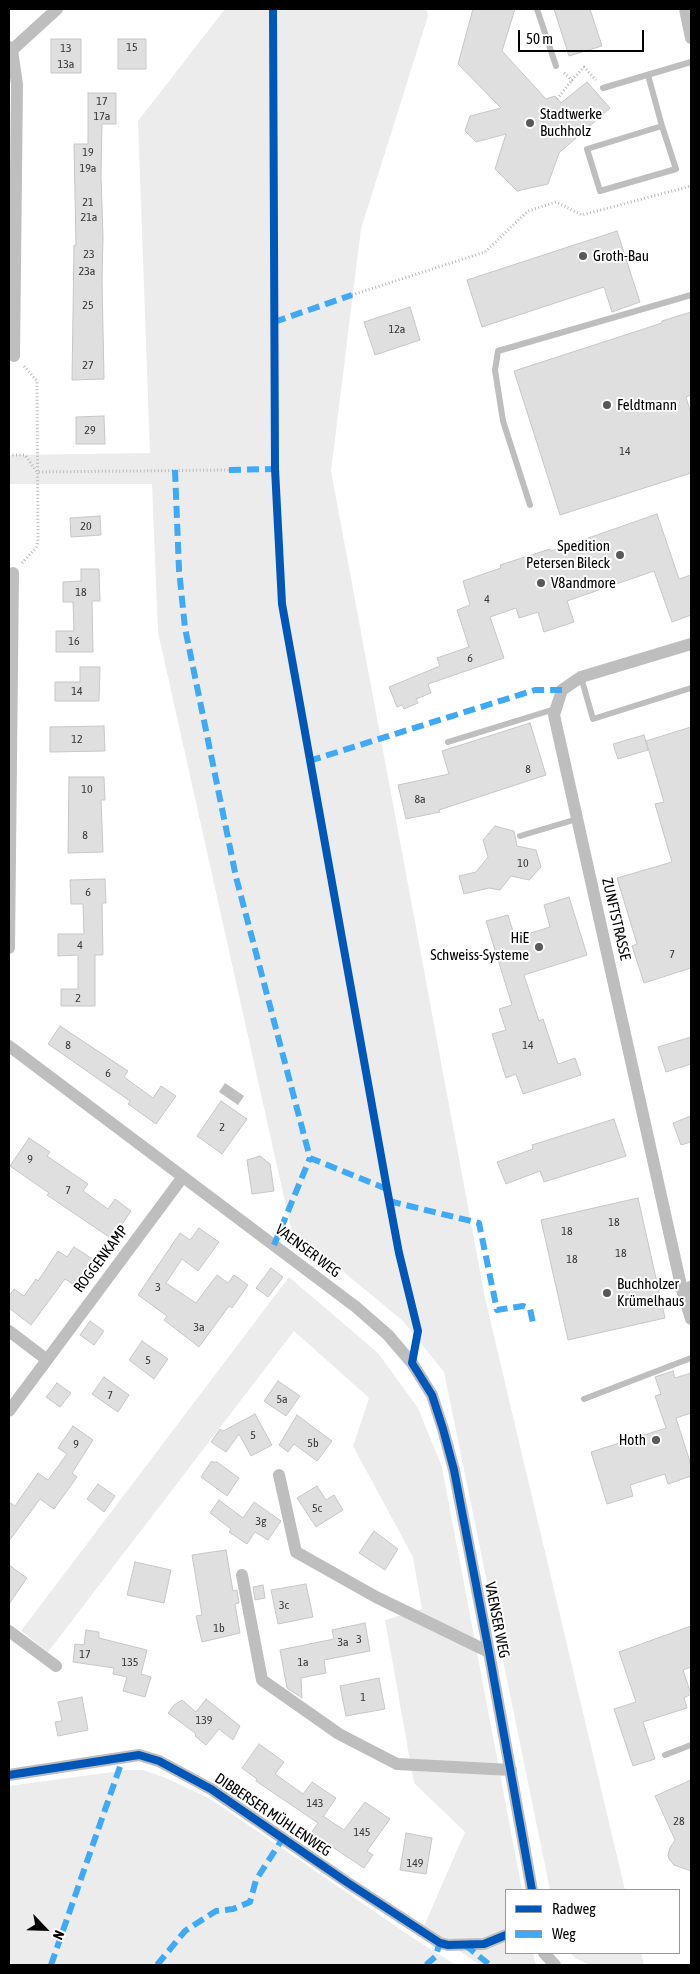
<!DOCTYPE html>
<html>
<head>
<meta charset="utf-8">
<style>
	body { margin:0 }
	#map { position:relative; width:700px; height:1974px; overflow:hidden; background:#fff; font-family:"Asap Condensed",sans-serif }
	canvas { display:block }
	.frame { position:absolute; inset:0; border:10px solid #000; pointer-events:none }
	.legend { position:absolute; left:505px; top:1889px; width:175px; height:65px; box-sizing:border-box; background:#fff; border:1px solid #999; margin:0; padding:6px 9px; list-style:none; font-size:15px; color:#000 }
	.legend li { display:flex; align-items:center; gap:10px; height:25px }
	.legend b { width:25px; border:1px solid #999 }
	.north { position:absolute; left:20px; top:1904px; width:50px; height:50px; -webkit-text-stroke:4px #fff; paint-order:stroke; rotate:114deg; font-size:14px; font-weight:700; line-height:20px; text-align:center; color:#000 }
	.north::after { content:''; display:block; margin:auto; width:18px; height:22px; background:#000; clip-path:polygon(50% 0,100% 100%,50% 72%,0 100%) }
	.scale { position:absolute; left:518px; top:30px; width:126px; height:22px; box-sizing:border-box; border:2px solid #000; border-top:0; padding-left:6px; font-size:15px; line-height:18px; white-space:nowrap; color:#000; -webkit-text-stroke:4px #fff; paint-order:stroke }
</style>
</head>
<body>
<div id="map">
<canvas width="700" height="1974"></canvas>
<div class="frame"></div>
<ul class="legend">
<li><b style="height:6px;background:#0057b8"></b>Radweg</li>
<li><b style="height:6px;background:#3fa9f5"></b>Weg</li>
</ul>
<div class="north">N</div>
<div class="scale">50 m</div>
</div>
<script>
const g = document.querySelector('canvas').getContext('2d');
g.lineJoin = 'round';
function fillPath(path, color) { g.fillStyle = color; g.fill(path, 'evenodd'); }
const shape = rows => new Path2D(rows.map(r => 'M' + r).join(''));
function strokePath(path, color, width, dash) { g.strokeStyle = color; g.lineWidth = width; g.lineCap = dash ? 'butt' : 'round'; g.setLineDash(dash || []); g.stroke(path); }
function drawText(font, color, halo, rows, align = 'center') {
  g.font = font + ' "Asap Condensed",sans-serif'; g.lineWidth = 4; g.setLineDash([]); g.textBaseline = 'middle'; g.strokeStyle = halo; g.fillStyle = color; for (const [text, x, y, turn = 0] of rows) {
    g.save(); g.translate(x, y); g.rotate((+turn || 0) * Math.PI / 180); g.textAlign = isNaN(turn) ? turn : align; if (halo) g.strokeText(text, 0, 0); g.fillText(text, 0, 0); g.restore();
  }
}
fillPath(shape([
	[225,9,427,9,428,16,361,229,331,471,485,1298,625,1890,550,1890,444,1372,402,1320,291,1229,158,632,152,484,9,484,9,455,150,453,138,121],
	[289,1277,378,1353,418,1408,442,1467,522,1890,506,1890,506,1953,533,1953,536,1965,480,1965,424,1926,465,1832,414,1783,385,1620,422,1609,413,1557,353,1446,369,1398,294,1331,48,1652,21,1631],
	[127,1770,143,1770,166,1778,210,1799,416,1940,456,1965,9,1965,9,1786],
	[571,1953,641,1953,644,1965,589,1965,575,1958]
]), '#ececec');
fillPath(shape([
	[225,1083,244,1096,238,1105,219,1092]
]), '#bfbfbf');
const building = shape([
	[473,9,515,9,502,51,546,99,555,96,561,103,587,82,610,108,559,153,548,184,517,191,495,169,506,134,476,142,465,131,470,116,501,108,458,64,473,9],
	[554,9,590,9,602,46,569,56,554,9],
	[51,39,81,39,81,73,51,73,51,39],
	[118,39,146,39,146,69,118,69,118,39],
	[88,93,116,93,116,124,102,124,101,176,103,237,102,280,104,379,72,380,74,245,76,245,74,144,88,144,88,93],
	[617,231,640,302,612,312,604,287,482,327,467,280,617,231],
	[410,307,420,340,375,355,364,322,410,307],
	[691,312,691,395,686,397,691,414,691,473,560,515,514,371,662,323,662,321,691,312],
	[104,416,105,444,76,444,76,417,104,416],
	[657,514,679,579,691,575,691,615,672,622,654,571,567,601,574,622,544,632,538,612,519,618,516,608,490,617,504,658,428,684,431,693,416,699,418,703,404,709,402,705,397,707,389,687,440,666,437,658,469,647,457,610,470,605,463,581,501,568,500,565,550,549,551,551,657,514],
	[100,516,101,535,71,537,70,518,100,516],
	[81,569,99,569,100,601,92,601,93,652,56,652,56,631,74,631,73,602,63,602,63,582,81,581,81,569],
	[80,667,100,667,99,701,55,701,55,682,80,682,80,667],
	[530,723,546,775,439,810,440,812,406,819,398,785,449,774,442,751,530,723],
	[104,726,105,751,50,752,50,727,104,726],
	[691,727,691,968,644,983,632,946,637,944,617,878,672,862,655,804,664,802,646,741,691,727],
	[644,735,648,750,618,759,613,744,644,735],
	[69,777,104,777,105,800,101,800,103,852,68,853,69,777],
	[495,826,514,831,517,846,536,850,541,867,529,880,511,876,500,890,489,888,464,894,459,876,476,872,488,857,483,840,495,826],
	[105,879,106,903,102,903,103,955,95,955,95,1006,61,1006,61,989,78,989,78,955,58,956,58,934,84,934,83,904,71,904,70,880,105,879],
	[569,897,587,955,524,975,539,1021,543,1019,558,1064,575,1058,581,1075,523,1094,516,1074,506,1078,492,1034,506,1030,499,1009,512,1005,486,921,508,915,515,938,550,927,544,905,569,897],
	[60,1026,128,1071,124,1077,153,1098,161,1086,176,1096,156,1124,128,1104,130,1101,48,1044,60,1026],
	[691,1037,691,1064,666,1072,658,1047,691,1037],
	[221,1101,247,1119,222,1154,197,1136,221,1101],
	[691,1116,691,1142,681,1145,673,1123,691,1116],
	[614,1119,626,1156,544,1182,540,1171,506,1184,497,1162,533,1149,532,1145,614,1119],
	[29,1138,50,1152,47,1156,88,1184,83,1191,108,1209,115,1199,131,1211,112,1239,47,1195,49,1193,10,1166,29,1138],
	[260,1156,270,1164,274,1191,252,1194,247,1160,260,1156],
	[638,1198,665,1318,568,1340,541,1220,638,1198],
	[199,1228,219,1242,198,1271,182,1259,166,1283,196,1303,217,1275,228,1283,234,1275,248,1285,232,1308,229,1306,199,1347,164,1320,167,1316,138,1295,180,1233,190,1240,199,1228],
	[74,1247,94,1260,76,1286,65,1279,31,1325,9,1308,9,1296,14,1289,24,1296,36,1279,38,1281,58,1251,67,1257,74,1247],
	[271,1268,283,1277,268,1297,256,1288,271,1268],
	[90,1321,104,1331,94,1345,80,1335,90,1321],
	[142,1341,168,1359,154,1379,129,1360,142,1341],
	[673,1371,675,1378,691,1373,691,1413,676,1418,691,1465,691,1476,668,1484,665,1474,630,1485,633,1496,607,1504,591,1452,666,1428,655,1396,661,1394,655,1377,673,1371],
	[104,1377,129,1395,118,1412,92,1394,104,1377],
	[278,1381,300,1396,286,1416,264,1401,278,1381],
	[57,1383,71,1393,60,1407,46,1397,57,1383],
	[255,1414,272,1445,251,1456,239,1434,226,1452,211,1442,220,1429,223,1431,255,1414],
	[297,1415,332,1441,317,1461,294,1444,288,1452,279,1445,297,1415],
	[73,1426,93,1440,72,1473,77,1477,54,1509,40,1499,9,1541,9,1502,15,1506,38,1473,48,1480,67,1454,58,1448,73,1426],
	[211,1462,217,1462,239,1478,227,1496,201,1477,211,1462],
	[98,1484,115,1496,104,1512,87,1499,98,1484],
	[317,1486,326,1500,334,1495,343,1510,316,1527,297,1498,317,1486],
	[219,1500,243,1518,254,1502,281,1521,268,1540,255,1532,247,1544,229,1532,231,1529,210,1513,219,1500],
	[374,1531,398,1549,385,1570,359,1553,374,1531],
	[226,1550,233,1591,237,1590,239,1603,235,1604,240,1633,202,1642,196,1616,202,1615,192,1555,226,1550],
	[135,1562,171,1570,164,1603,127,1595,135,1562],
	[9,1565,27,1578,9,1604,9,1565],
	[306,1584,313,1617,278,1624,271,1590,306,1584],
	[263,1585,265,1598,255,1600,253,1587,263,1585],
	[365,1623,370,1651,324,1660,326,1673,301,1678,302,1698,287,1688,280,1650,334,1639,332,1630,365,1623],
	[691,1626,691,1667,683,1670,691,1694,684,1698,687,1708,643,1722,655,1759,633,1766,614,1709,636,1702,619,1652,691,1626],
	[86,1630,99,1632,99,1638,147,1650,141,1674,151,1677,145,1697,123,1691,127,1677,113,1674,114,1668,73,1662,75,1644,84,1645,86,1630],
	[379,1678,385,1709,346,1716,340,1686,379,1678],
	[82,1697,88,1730,58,1736,55,1722,62,1721,58,1702,82,1697],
	[206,1699,240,1726,233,1740,219,1729,206,1745,196,1737,195,1733,168,1713,174,1705,182,1700,196,1712,206,1699],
	[259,1744,284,1762,275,1774,303,1794,312,1782,336,1798,323,1817,323,1816,344,1830,365,1802,390,1819,367,1851,373,1855,364,1868,311,1833,318,1823,256,1781,257,1779,242,1768,259,1744],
	[691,1780,691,1871,674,1865,669,1859,668,1855,670,1848,675,1840,655,1796,691,1780],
	[406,1833,432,1838,426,1874,400,1870,406,1833]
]);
fillPath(building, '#dfdfdf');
strokePath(building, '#c7c7c7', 1);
strokePath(shape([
	[564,73,572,80,584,67,596,80],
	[557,99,572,80],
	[352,295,485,252,528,211,556,202,582,215,691,186],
	[9,455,25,455,37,472,229,470],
	[22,563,36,548,38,541,37,381,23,365]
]), '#b9b9b9', 3, [1, 2.5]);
strokePath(shape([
	[537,9,556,66],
	[648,75,662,126],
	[603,88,691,62],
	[662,126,676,169,600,191,587,149,662,126],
	[530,505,503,421,495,370,498,351,691,295],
	[581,677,593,719,691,688],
	[448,742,555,709],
	[520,836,577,819],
	[584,1399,691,1358],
	[665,1755,691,1745]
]), '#bebebe', 6);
strokePath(shape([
	[685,9,691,38],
	[9,47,12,50,17,84,14,356],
	[12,50,57,9],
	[691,644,581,677,562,690,554,715,682,1290,691,1287],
	[9,948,13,573],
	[9,1046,356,1307,388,1335,412,1363,432,1395,443,1429,454,1470,489,1652,532,1890],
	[682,1290,691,1319],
	[9,1331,46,1359],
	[9,1411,182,1178],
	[279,1475,296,1552,376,1597,489,1652],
	[242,1575,262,1680,339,1734,397,1764,511,1770],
	[9,1631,56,1666],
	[9,1775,139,1755,159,1761,211,1789,348,1883,440,1943,448,1945,484,1944,506,1935],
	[544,1953,555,1965]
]), '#bebebe', 12);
strokePath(shape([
	[274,322,352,295],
	[175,470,179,570,185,628,236,877,310,1158,387,1189],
	[229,470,275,469],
	[309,761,535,690,562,690],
	[389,1201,479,1223,497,1310,523,1306,530,1309,533,1323],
	[274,1245,310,1158],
	[465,1945,490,1965],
	[51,1965,123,1758],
	[157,1965,185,1931,216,1911,233,1909,250,1902,256,1880,283,1838],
	[426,1965,435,1957,440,1943]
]), '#3fa9f5', 6, [12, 6]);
strokePath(shape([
	[273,9,275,469,282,604,387,1189,399,1253,418,1331,412,1363,432,1395,443,1429,454,1470,489,1652,532,1890],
	[9,1775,139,1755,159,1761,211,1789,348,1883,440,1943,448,1945,484,1944,506,1935]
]), '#0057b8', 8);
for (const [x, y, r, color] of [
	[530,123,5,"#595959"],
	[583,256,5,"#595959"],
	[607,405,5,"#595959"],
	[620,555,5,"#595959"],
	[541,583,5,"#595959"],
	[539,947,5,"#595959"],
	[607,1293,5,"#595959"],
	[656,1440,5,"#595959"]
]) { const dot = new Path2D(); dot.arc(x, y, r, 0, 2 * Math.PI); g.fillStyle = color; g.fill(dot); strokePath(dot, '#fff', 2); }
drawText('12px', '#383838', null, [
	["15",132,47],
	["13",66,48],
	["13a",66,64],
	["17",102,101],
	["17a",102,116],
	["19",88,152],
	["19a",88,168],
	["21",88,202],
	["21a",89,217],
	["23",89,254],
	["23a",87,271],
	["25",88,305],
	["12a",397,329],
	["27",88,365],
	["29",90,430],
	["14",625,451],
	["20",86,526],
	["18",81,592],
	["4",487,599],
	["16",74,641],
	["6",470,658],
	["14",77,691],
	["12",77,739],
	["8",528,769],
	["10",87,789],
	["8a",420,799],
	["8",85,835],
	["10",523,863],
	["6",88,892],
	["4",80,945],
	["7",672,954],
	["2",78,998],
	["8",68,1045],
	["14",528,1045],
	["6",108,1073],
	["2",222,1127],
	["9",30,1159],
	["7",68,1190],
	["18",614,1222],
	["18",567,1231],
	["18",621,1253],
	["18",572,1259],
	["3",158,1287],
	["3a",199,1327],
	["5",148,1360],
	["7",110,1395],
	["5a",282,1399],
	["5",253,1435],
	["5b",313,1443],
	["9",76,1444],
	["5c",317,1508],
	["3g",261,1521],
	["3c",284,1605],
	["1b",219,1628],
	["3",359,1639],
	["3a",343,1642],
	["17",85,1654],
	["135",130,1662],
	["1a",303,1662],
	["1",363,1697],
	["139",204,1720],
	["143",315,1803],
	["28",679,1821],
	["145",362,1832],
	["149",415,1863]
]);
drawText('15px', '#000', '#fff', [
	["Stadtwerke",540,114],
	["Buchholz",540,131],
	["Groth-Bau",593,256],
	["Feldtmann",617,405],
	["Spedition",610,546,"right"],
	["Petersen Bileck",610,563,"right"],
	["V8andmore",551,583],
	["HiE",529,938,"right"],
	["Schweiss-Systeme",529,955,"right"],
	["Buchholzer",617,1284],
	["Krümelhaus",617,1301],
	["Hoth",646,1440,"right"]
], 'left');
drawText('15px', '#000', '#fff', [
	["ZUNFTSTRASSE",616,919,77],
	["VAENSER WEG",308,1251,37],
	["ROGGENKAMP",101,1259,-53],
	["VAENSER WEG",497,1620,79],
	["DIBBERSER MÜHLENWEG",273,1815,34]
]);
</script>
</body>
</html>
